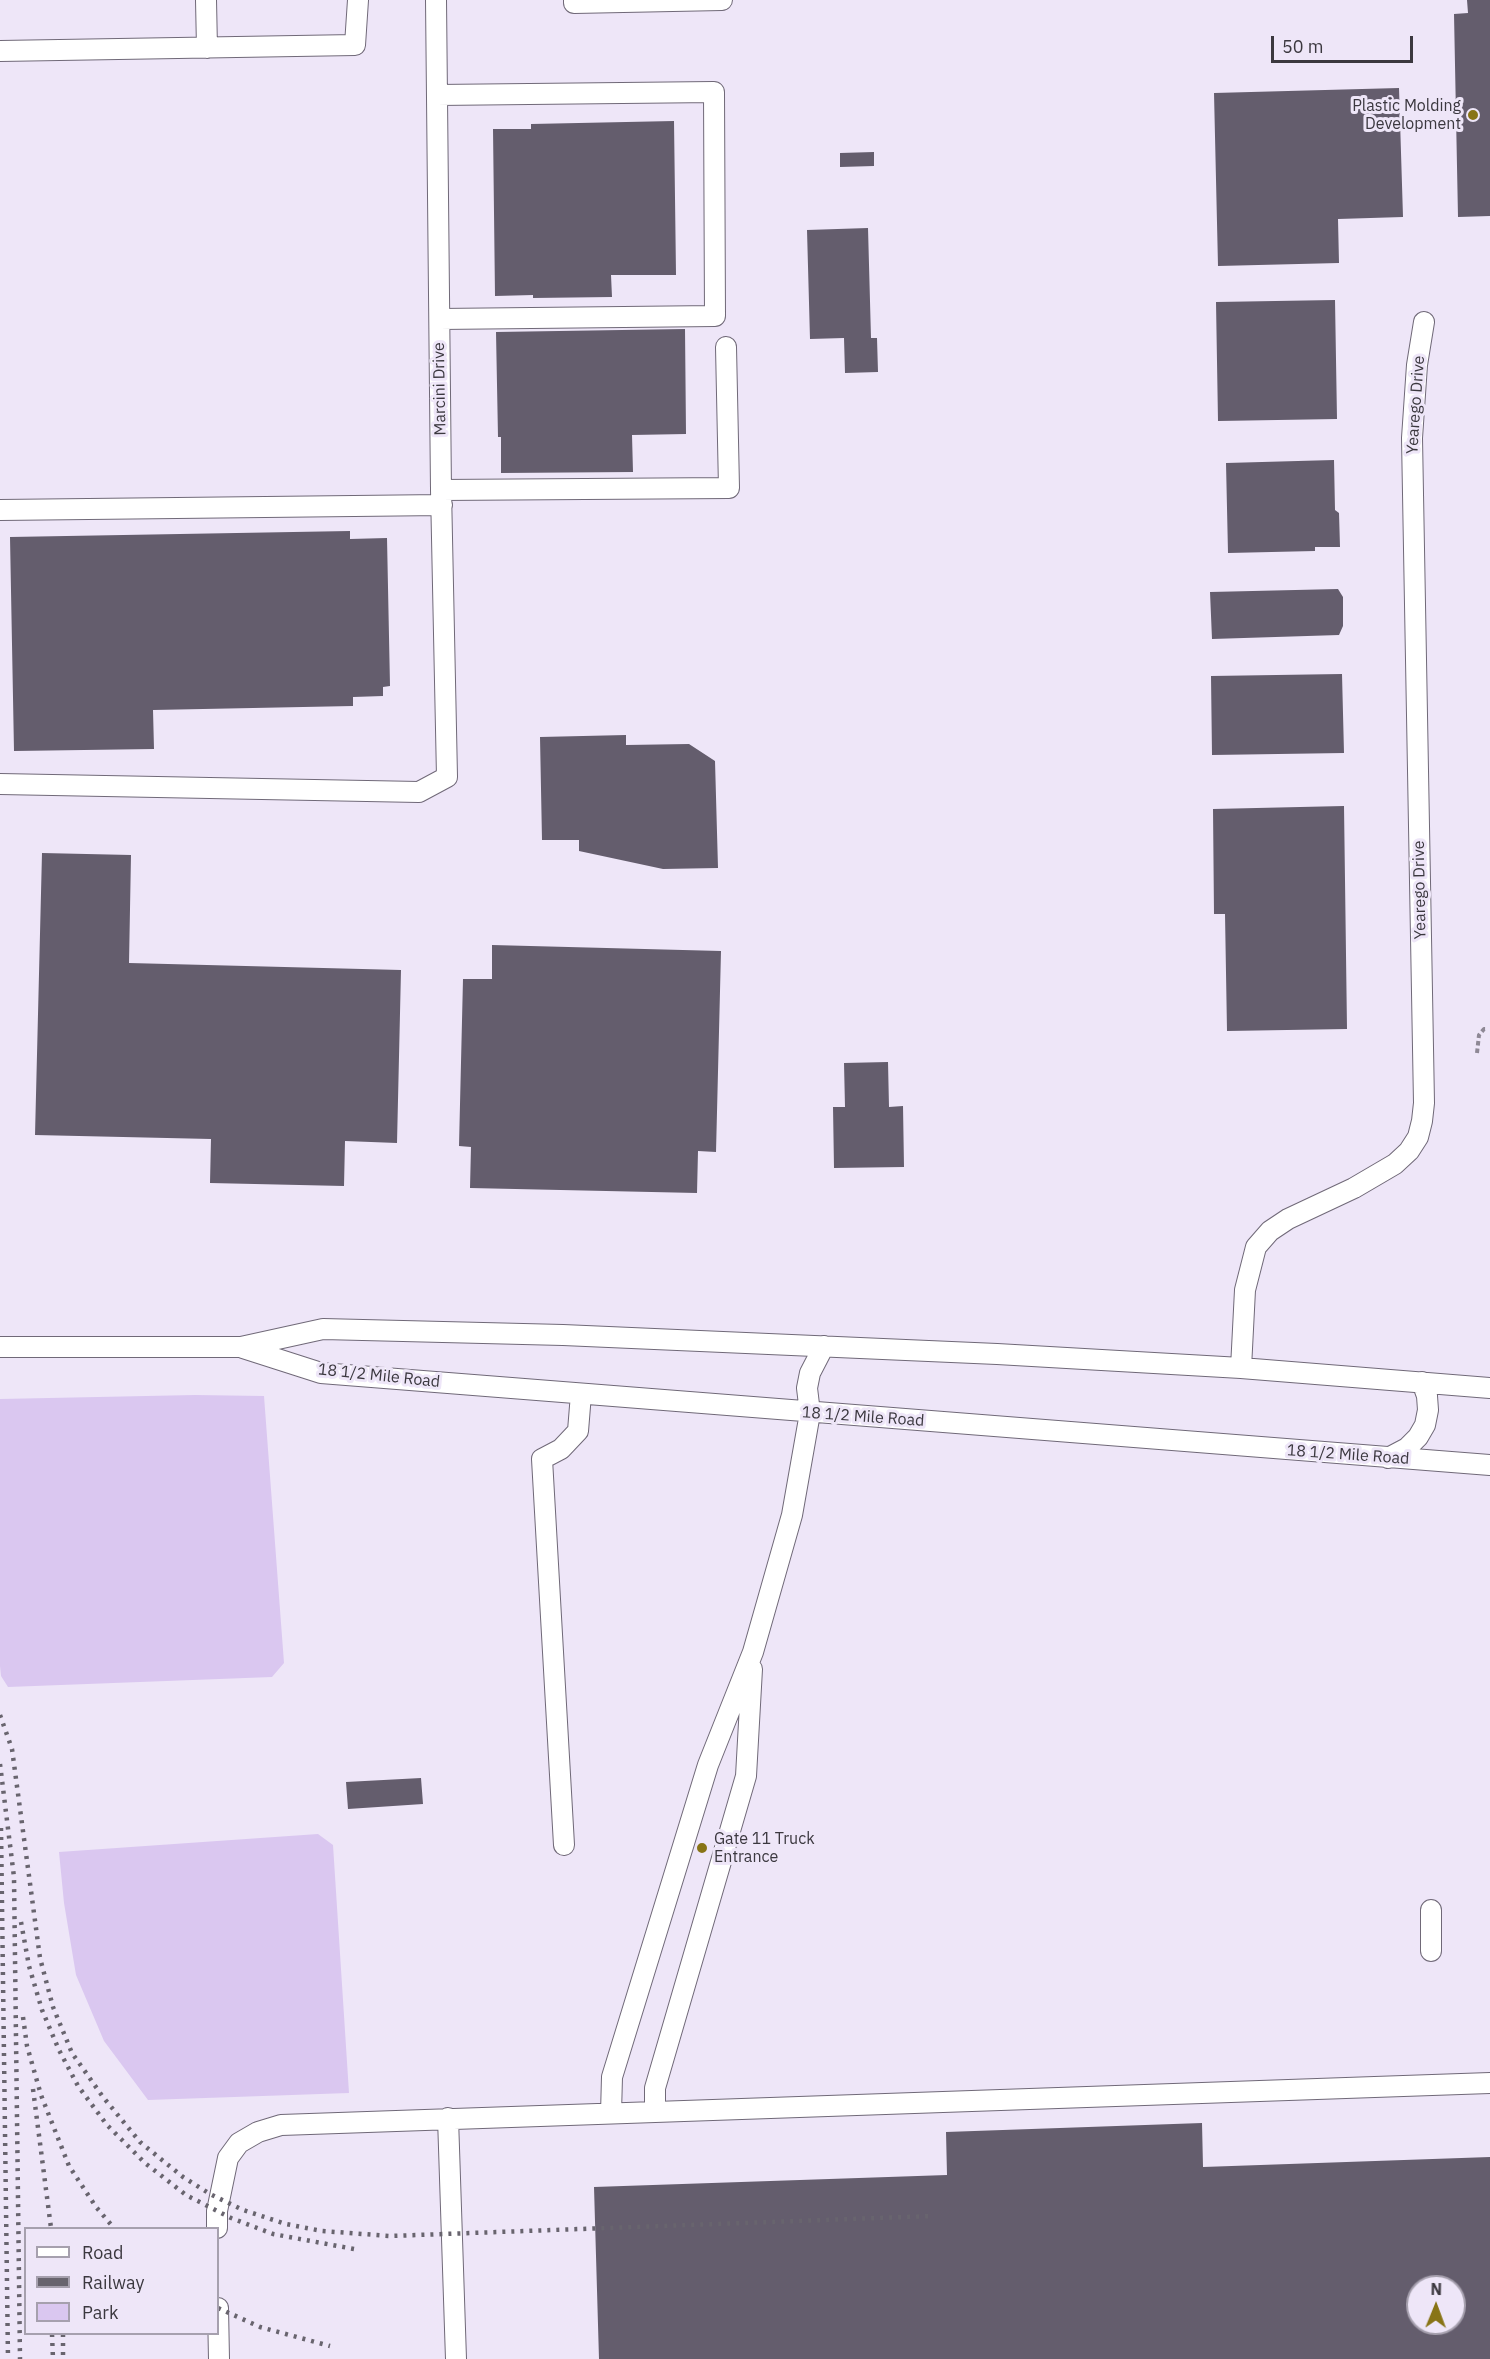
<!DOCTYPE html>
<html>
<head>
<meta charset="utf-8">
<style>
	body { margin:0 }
	#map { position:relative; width:1490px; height:2359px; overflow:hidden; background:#eee6f8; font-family:"IBM Plex Sans",sans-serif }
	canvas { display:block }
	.legend { position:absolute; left:24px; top:2227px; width:195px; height:108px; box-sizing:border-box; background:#eee6f8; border:2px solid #a6a0ae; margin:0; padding:8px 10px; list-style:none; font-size:18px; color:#3b383f }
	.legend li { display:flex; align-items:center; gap:12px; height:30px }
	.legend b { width:30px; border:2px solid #a6a0ae }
	.north { position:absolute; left:1406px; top:2275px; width:60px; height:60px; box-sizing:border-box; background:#eee6f8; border:2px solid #a6a0ae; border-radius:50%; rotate:1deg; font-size:16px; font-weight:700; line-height:24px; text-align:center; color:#3b383f }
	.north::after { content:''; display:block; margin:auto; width:21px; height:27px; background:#887416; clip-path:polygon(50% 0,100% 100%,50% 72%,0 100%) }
	.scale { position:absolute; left:1271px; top:36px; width:142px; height:27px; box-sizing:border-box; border:3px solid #3b383f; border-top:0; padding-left:8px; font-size:18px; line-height:21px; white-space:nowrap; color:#3b383f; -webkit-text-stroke:4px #eee6f8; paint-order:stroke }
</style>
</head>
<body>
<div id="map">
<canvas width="1490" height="2359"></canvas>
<ul class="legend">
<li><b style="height:8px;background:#fff"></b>Road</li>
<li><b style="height:8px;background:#68646e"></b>Railway</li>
<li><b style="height:16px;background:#dac7f0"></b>Park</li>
</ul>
<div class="north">N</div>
<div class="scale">50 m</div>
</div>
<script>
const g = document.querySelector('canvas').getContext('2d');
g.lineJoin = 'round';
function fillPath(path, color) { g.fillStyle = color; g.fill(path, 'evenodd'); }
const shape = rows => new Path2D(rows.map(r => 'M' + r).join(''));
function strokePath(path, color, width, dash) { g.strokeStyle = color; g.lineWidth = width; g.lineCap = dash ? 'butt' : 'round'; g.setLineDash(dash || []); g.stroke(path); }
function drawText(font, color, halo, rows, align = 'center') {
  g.font = font + ' "IBM Plex Sans",sans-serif'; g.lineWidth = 6; g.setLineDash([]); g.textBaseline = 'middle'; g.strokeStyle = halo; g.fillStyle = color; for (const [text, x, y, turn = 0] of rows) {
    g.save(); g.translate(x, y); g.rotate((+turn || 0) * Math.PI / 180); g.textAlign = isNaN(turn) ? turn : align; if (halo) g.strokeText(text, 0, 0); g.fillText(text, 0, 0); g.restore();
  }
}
fillPath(shape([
	[195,1395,264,1396,284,1663,272,1677,8,1687,1,1676,0,1666,0,1399],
	[318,1834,333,1845,349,2093,148,2100,104,2041,76,1975,64,1903,59,1852]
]), '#dac7f0');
fillPath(shape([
	[1467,0,1490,0,1490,216,1458,217,1454,14,1468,13],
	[1399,88,1403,217,1338,219,1339,263,1218,266,1214,93],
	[674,121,676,275,611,275,612,297,533,298,533,295,495,296,493,129,531,129,531,124],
	[874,152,874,166,840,167,840,153],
	[868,228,871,338,877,338,878,372,845,373,844,338,810,339,807,230],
	[1335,300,1337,419,1218,421,1216,302],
	[685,329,686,434,632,435,633,472,501,473,501,437,498,437,496,332],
	[1334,460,1335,510,1339,513,1340,547,1315,547,1315,551,1228,553,1226,463],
	[350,531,350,539,387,538,390,686,383,687,383,696,353,697,353,706,153,710,154,749,14,751,10,537],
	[1338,589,1343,597,1343,626,1339,635,1212,639,1210,592],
	[1342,674,1344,753,1212,755,1211,676],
	[626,735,626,745,689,744,715,761,718,868,663,869,579,851,579,840,542,840,540,737],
	[1344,806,1347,1029,1227,1031,1225,914,1214,914,1213,809],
	[42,853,131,855,129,963,401,970,397,1143,345,1141,344,1186,210,1183,211,1139,35,1135],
	[492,945,721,951,716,1152,698,1151,697,1193,470,1188,471,1147,459,1146,463,979,492,979],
	[888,1062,889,1107,903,1106,904,1167,834,1168,833,1107,845,1107,844,1063],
	[421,1778,423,1804,348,1809,346,1782],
	[1202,2123,1203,2167,1490,2157,1490,2359,599,2359,594,2187,947,2175,946,2132],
	[1418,2287,1454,2287,1454,2323,1418,2323]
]), '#645d6d');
const minor = shape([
	[206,0,207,48],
	[574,0,574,3,722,0],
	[0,51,355,45,358,0],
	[437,95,714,92,715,316,440,319],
	[441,490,729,488,726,347],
	[0,510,442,505],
	[0,784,419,792,447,777,441,490,436,0],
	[0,1347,241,1347,323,1329,563,1335,997,1354,1241,1368,1490,1388],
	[243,1348,321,1373,1490,1465],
	[1241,1368,1245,1290,1256,1247,1270,1231,1288,1219,1354,1188,1395,1164,1409,1151,1418,1137,1422,1121,1424,1103,1412,438,1417,365,1424,322],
	[1388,1458,1407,1448,1418,1437,1425,1425,1428,1410,1427,1396,1422,1382],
	[564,1845,542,1459,561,1449,578,1431,581,1394],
	[1431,1910,1431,1951],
	[655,2111,655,2088,746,1776,752,1669],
	[611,2113,612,2077,708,1765,753,1652,792,1515,810,1413,807,1388,810,1373,824,1346],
	[448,2118,456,2359],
	[217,2228,217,2211,228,2158,239,2143,258,2132,281,2125,1490,2083],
	[218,2308,219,2359]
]);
strokePath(minor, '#706978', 22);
strokePath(shape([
	[1477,1053,1479,1035,1484,1029,1487,1029]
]), '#8e8895', 4, [4.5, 3]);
strokePath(minor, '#fff', 20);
strokePath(shape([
	[0,1715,12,1749,40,1958,53,2007,72,2053,103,2097,140,2142,183,2177,210,2194,243,2210,286,2224,322,2231,390,2236,933,2216],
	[0,1764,14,1877,20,2359],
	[1,1828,8,2359],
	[21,1922,29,1966,42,2010,59,2050,78,2086,107,2125,145,2163,186,2195,231,2218,273,2234,354,2249],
	[23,2017,27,2046,41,2095,69,2166,96,2207,114,2228],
	[33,2089,51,2228],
	[218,2308,260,2327,330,2346],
	[52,2334,53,2359],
	[63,2334,63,2359]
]), '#68646e', 4.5, [3, 6]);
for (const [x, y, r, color] of [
	[1473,115,6,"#887416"],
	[702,1848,6,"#887416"]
]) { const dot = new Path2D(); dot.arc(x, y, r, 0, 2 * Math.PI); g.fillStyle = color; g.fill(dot); strokePath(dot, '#eee6f8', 2); }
drawText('16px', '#3b383f', '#eee6f8', [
	["Plastic Molding",1461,106],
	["Development",1461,124],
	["Gate 11 Truck",714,1839,"left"],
	["Entrance",714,1857,"left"]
], 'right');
drawText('16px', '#3b383f', '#eee6f8', [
	["Marcini Drive",440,389,-91],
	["Yearego Drive",1416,405,-86],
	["Yearego Drive",1420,890,-91],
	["18 1/2 Mile Road",379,1376,6],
	["18 1/2 Mile Road",863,1417,4],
	["18 1/2 Mile Road",1348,1455,4]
]);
</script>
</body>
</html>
